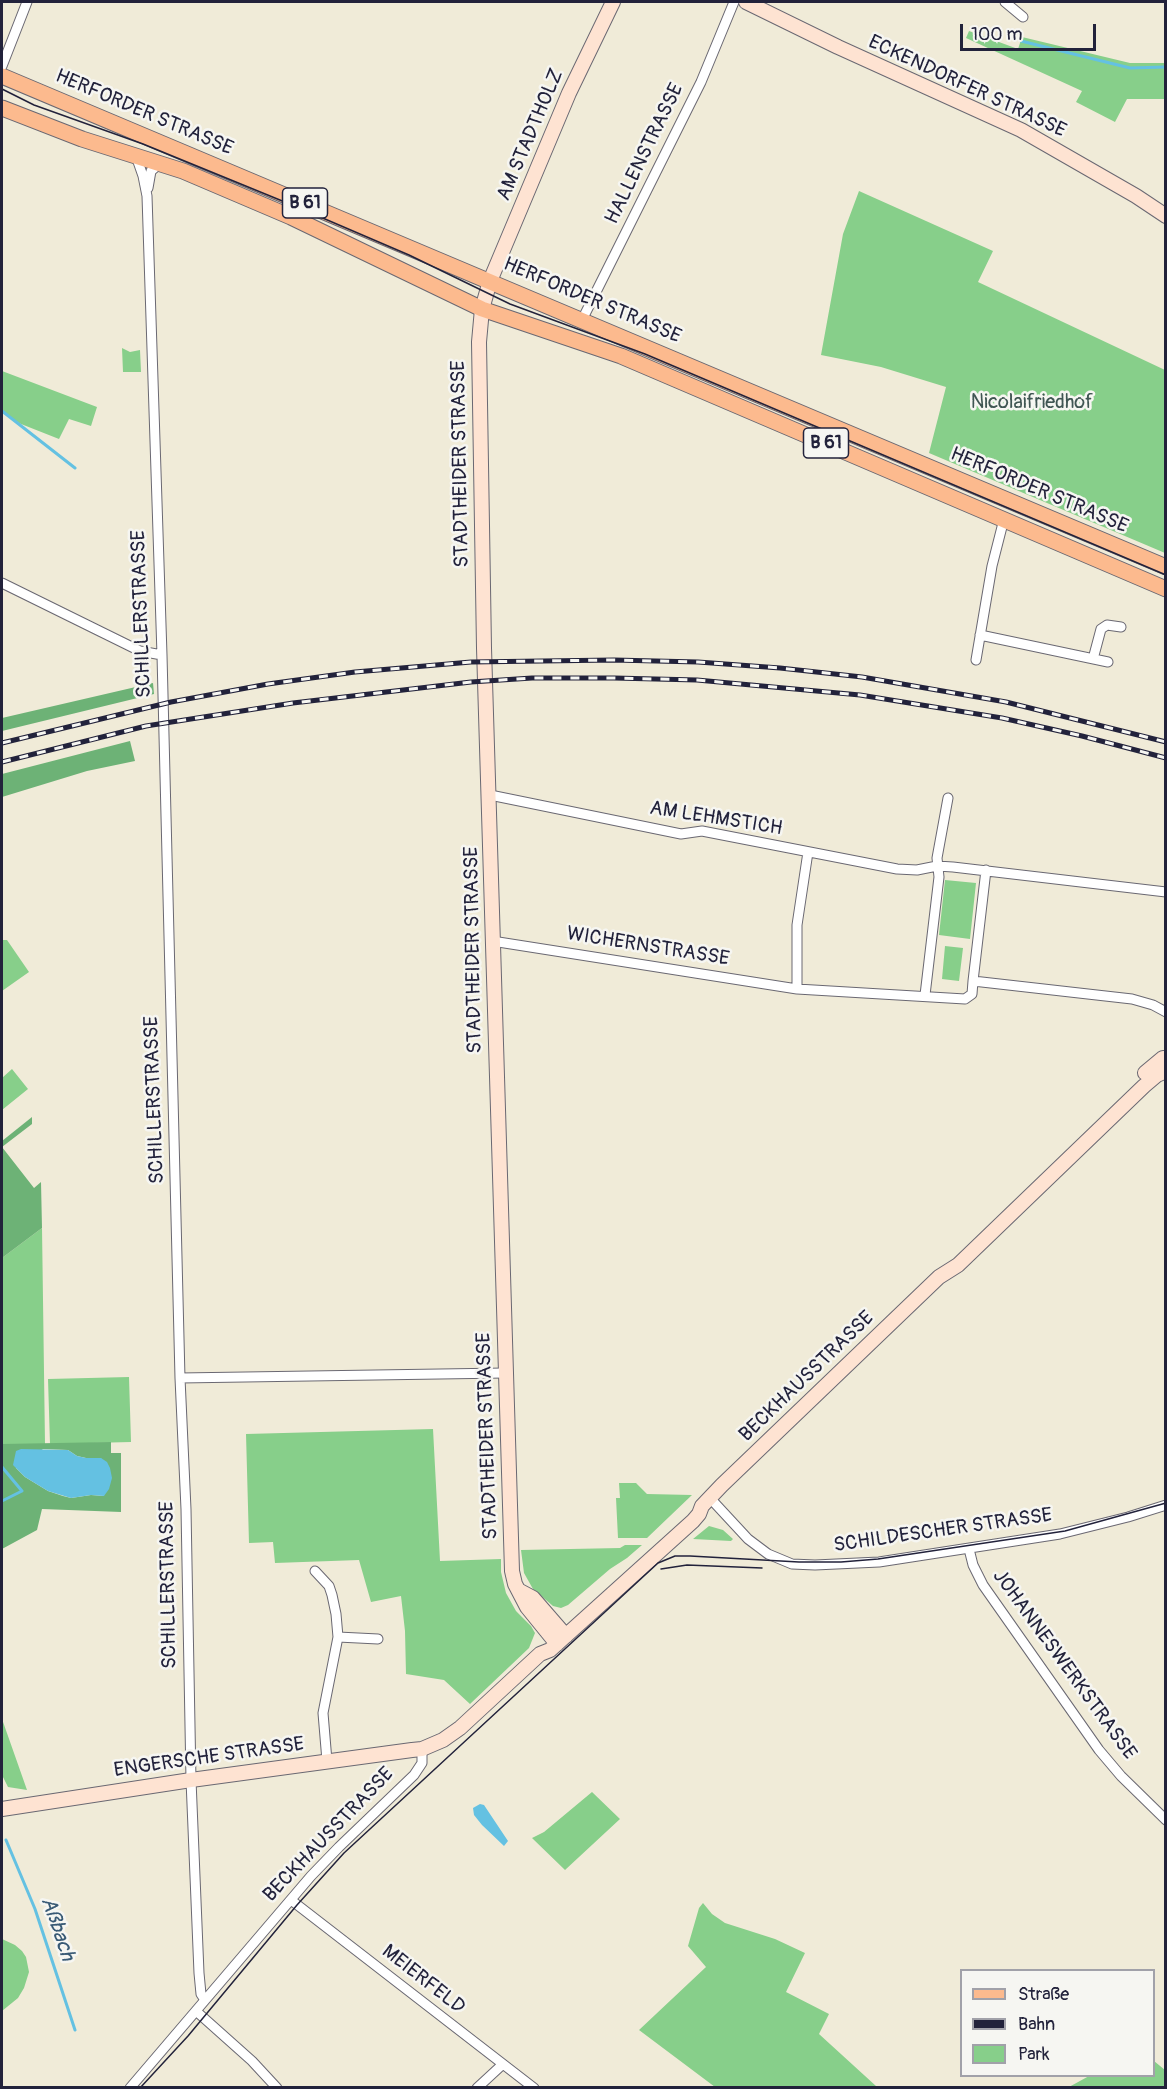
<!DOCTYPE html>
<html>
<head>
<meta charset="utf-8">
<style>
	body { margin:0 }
	#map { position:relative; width:1167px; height:2089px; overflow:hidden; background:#f0ebd8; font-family:Pangolin,sans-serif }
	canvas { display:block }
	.frame { position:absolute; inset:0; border:3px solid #22223b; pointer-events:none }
	.legend { position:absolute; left:960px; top:1969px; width:195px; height:108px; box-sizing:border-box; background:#f6f6f2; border:2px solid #a1a1a9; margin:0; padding:8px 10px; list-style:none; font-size:18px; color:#22223b }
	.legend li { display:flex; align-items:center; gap:12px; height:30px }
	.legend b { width:30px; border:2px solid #a1a1a9 }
	.scale { position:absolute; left:960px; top:24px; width:136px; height:27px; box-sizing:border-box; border:3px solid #22223b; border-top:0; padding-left:8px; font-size:18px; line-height:21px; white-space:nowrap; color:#22223b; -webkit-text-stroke:4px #f6f6f2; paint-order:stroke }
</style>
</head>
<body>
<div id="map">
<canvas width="1167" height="2089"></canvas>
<div class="frame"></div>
<ul class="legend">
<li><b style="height:8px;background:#fcba8e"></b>Straße</li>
<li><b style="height:8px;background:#22223b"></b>Bahn</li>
<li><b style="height:16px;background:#87cf8a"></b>Park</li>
</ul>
<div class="scale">100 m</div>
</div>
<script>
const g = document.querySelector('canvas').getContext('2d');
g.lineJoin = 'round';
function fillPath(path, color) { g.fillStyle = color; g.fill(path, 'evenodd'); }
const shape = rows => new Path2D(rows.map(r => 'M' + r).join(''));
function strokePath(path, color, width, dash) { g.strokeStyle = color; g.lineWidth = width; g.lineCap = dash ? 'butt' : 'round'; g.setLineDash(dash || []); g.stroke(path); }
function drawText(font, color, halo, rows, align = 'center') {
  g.font = font + ' Pangolin,sans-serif'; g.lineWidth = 5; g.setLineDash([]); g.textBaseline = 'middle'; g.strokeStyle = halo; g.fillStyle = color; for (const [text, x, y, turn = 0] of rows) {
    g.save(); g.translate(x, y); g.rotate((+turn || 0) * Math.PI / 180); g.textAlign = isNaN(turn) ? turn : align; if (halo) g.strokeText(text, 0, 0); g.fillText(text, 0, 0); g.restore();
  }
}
fillPath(shape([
	[969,31,1018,49,1022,37,1130,63,1165,63,1165,99,1127,99,1115,122,1076,102,1082,91,966,38],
	[859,191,993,251,978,282,1165,370,1165,553,929,453,946,387,881,367,821,355,843,234],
	[122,348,130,352,140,350,141,372,123,372],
	[2,371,97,407,91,426,69,419,59,439,21,424,2,413],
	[945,880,976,883,970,939,939,935],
	[2,940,7,940,29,972,2,991],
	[945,946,963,948,959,981,942,979],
	[12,1069,28,1089,2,1110,2,1078],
	[42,1228,45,1444,2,1444,2,1258],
	[129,1377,131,1442,50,1444,48,1379],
	[433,1429,440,1561,501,1559,501,1572,506,1593,516,1611,531,1626,535,1633,529,1648,470,1704,444,1680,406,1674,405,1631,401,1596,371,1602,359,1560,275,1563,273,1542,249,1543,246,1434],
	[619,1483,636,1483,647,1494,692,1495,647,1538,618,1538,616,1498,620,1498],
	[709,1526,723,1530,733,1539,731,1541,693,1539],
	[625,1545,642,1545,627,1558,610,1569,568,1605,561,1608,553,1606,533,1589,524,1573,521,1550,620,1548],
	[2,1719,27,1790,8,1787,2,1775],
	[592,1792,620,1819,565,1870,532,1838,544,1832],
	[703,1903,712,1914,725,1923,775,1939,805,1953,786,1992,829,2014,819,2034,876,2086,880,2087,715,2087,639,2030,706,1967,688,1946,699,1908],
	[2,1939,15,1945,22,1951,26,1957,29,1972,24,1988,18,1998,2,2011],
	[1154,2061,1165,2070,1165,2087,1069,2087,1089,2076,1154,2076]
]), '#87cf8a');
fillPath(shape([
	[153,683,154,694,2,731,2,718],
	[130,741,135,761,87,771,2,797,2,774],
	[32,1117,32,1124,2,1147,34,1188,41,1182,42,1228,2,1258,2,1141],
	[111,1442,111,1453,121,1453,121,1512,42,1509,37,1530,2,1549,2,1444],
	[43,1449,68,1450,77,1456,86,1458,101,1458,104,1496,91,1495,71,1498,63,1496,48,1491,25,1477,16,1468]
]), '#6db276');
fillPath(shape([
	[21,1449,68,1450,77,1456,86,1458,101,1458,107,1462,110,1468,112,1478,109,1489,104,1496,91,1495,71,1498,48,1491,25,1477,13,1465,16,1451],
	[480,1804,484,1805,508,1841,504,1846,482,1825,474,1815,473,1808]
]), '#64c1e2');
strokePath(shape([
	[1021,41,1130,68,1166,67],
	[2,411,75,468],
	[2,1467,22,1491,2,1501],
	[6,1840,35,1909,75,2030]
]), '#64c1e2', 3);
const street = shape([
	[1005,2,1023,17],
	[2,66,27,2],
	[136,156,143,176,147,196,162,655,180,1378,186,1509,191,1780,199,1973,201,1994,205,2000],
	[148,188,151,171,159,164],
	[582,320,701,82,734,2],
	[2,583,140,651,162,655],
	[980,635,1108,662],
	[1093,659,1101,629,1107,625,1121,627],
	[976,660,992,566,1004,519],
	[490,795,681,834,702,831,897,869,917,870,937,866,953,867,1166,892],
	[492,941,797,989,965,999,972,994,973,981,1132,999,1153,1005,1166,1012],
	[973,981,986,870],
	[797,989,797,925,808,852],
	[925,995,939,877,937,858,948,798],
	[180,1378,505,1373],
	[710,1498,748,1539,768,1554,792,1564,815,1565,879,1562,1060,1534,1128,1517,1166,1505],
	[969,1549,973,1565,983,1585,1099,1750,1121,1776,1166,1820],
	[315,1571,329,1586,332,1595,336,1614,338,1637,323,1713,327,1761],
	[338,1637,378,1639],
	[291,1900,534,2088],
	[196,2011,252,2061,277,2088],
	[130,2088,311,1876,339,1847,414,1775,422,1763,422,1749],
	[477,2088,503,2064]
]);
const secondary = shape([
	[746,2,838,47,1021,130,1136,196,1166,216],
	[1145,1073,1163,1058],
	[518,1590,533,1598,566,1636],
	[557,1644,527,1607,515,1584,512,1571,484,648,479,342,482,309,490,281,569,93,613,2],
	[2,1809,191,1780,412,1750,422,1749,443,1740,460,1728,540,1654,550,1650,693,1521,699,1514,702,1506,722,1485,939,1277,958,1265,1144,1086,1157,1075,1166,1071]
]);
const primary = shape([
	[2,76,1166,567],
	[2,108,82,139,183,171,291,217,482,309,621,356,1166,589]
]);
strokePath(street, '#6a6872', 11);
strokePath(secondary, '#6a6872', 16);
strokePath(primary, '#6a6872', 17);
strokePath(street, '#fff', 9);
strokePath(secondary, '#fee3d2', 14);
strokePath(primary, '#fcba8e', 15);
strokePath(shape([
	[2,89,34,105,143,144,297,207,409,255,510,304,645,354,1166,575],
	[661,1569,687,1565,762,1568],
	[140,2088,188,2036,297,1905,344,1853,658,1563,675,1556,690,1556,799,1562,841,1562,878,1559,1065,1531,1166,1503]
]), '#22223b', 1.5);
const rail = shape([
	[2,743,171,702,268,684,355,672,471,662,614,660,698,662,780,668,862,677,1006,702,1166,742],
	[2,762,146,726,293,703,471,682,532,678,614,678,697,680,860,695,1002,718,1082,736,1166,758]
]);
strokePath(rail, '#22223b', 5);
strokePath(rail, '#f6f6f2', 3, [9]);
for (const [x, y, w] of [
	[305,203,45],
	[826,443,45]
]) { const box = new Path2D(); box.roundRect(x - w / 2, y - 15, w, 30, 4.5); g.fillStyle = '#f6f6f2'; g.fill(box); strokePath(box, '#22223b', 1.5); }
drawText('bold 18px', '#22223b', null, [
	["B 61",305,203],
	["B 61",826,443]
]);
drawText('20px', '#22223b', '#f6f6f2', [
	["ECKENDORFER STRASSE",967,87,25],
	["HERFORDER STRASSE",144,113,23],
	["AM STADTHOLZ",531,135,-67],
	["HALLENSTRASSE",645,154,-64],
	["HERFORDER STRASSE",592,301,23],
	["STADTHEIDER STRASSE",461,464,-91],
	["HERFORDER STRASSE",1039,491,23],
	["SCHILLERSTRASSE",142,614,-92],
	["AM LEHMSTICH",716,819,9],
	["WICHERNSTRASSE",648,947,9],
	["STADTHEIDER STRASSE",474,950,-91],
	["SCHILLERSTRASSE",155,1100,-92],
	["BECKHAUSSTRASSE",807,1377,-44],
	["STADTHEIDER STRASSE",488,1436,-92],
	["SCHILDESCHER STRASSE",943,1531,-8],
	["SCHILLERSTRASSE",169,1585,-91],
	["JOHANNESWERKSTRASSE",1064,1665,54],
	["ENGERSCHE STRASSE",209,1758,-8],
	["BECKHAUSSTRASSE",329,1835,-46],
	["MEIERFELD",423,1980,38]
]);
drawText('20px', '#405653', '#f6f6f2', [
	["Nicolaifriedhof",1032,403]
]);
drawText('italic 21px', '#395a75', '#f6f6f2', [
	["Aßbach",57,1929,71]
]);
</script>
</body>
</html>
